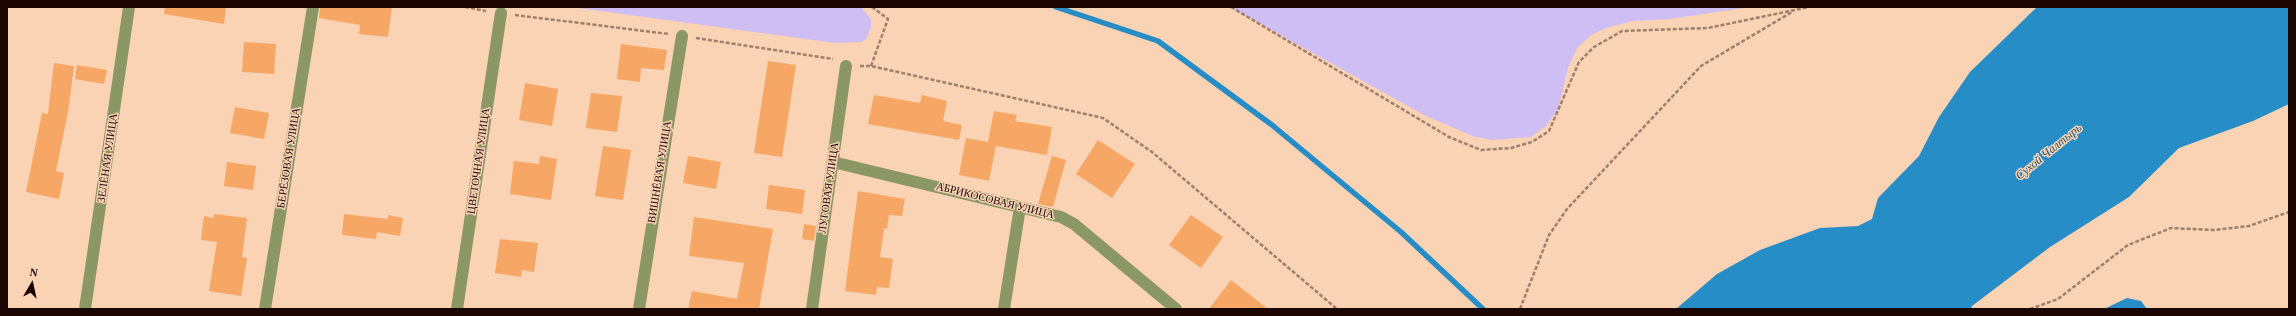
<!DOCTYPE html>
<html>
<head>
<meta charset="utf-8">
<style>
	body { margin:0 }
	#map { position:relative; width:2296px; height:316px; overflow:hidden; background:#fad2b4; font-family:Georgia,serif }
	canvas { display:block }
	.frame { position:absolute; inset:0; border:8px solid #1a0500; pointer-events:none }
	.north { position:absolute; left:12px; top:264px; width:40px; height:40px; -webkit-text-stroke:3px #fad2b4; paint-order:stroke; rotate:9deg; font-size:11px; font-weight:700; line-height:16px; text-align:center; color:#1a0500 }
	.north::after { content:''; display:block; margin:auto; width:14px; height:18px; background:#1a0500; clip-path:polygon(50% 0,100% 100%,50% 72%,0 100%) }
</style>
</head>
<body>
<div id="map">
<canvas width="2296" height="316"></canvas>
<div class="frame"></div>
<div class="north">N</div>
</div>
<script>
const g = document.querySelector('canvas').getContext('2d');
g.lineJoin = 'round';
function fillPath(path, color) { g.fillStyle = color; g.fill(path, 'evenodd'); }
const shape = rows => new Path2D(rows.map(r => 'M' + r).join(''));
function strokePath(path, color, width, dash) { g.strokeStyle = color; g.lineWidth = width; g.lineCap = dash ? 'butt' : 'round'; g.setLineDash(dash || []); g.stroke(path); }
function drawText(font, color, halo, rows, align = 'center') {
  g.font = font + ' Georgia,serif'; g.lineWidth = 3; g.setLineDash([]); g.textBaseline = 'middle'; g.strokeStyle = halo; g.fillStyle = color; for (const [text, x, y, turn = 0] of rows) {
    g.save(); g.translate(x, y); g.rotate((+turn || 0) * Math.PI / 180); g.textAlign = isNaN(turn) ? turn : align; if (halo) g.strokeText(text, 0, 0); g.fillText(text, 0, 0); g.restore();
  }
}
fillPath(shape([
	[571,7,861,7,871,19,871,27,867,38,862,42,835,43],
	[1230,7,1751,7,1669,19,1633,21,1606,28,1591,35,1577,48,1568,68,1558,109,1546,126,1531,137,1493,140,1475,137,1424,115]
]), '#cfbef3');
fillPath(shape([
	[2037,7,2289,7,2289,104,2253,121,2179,148,2129,197,2050,247,1972,306,1971,309,1676,309,1717,274,1760,250,1820,228,1858,226,1872,219,1878,198,1919,156,1939,117,1970,72],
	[2127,298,2141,301,2147,309,2104,309]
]), '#268dc7');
strokePath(shape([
	[1056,7,1158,41,1272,125,1401,232,1483,309]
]), '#268dc7', 5.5);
fillPath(shape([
	[165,7,226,7,224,24,164,14],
	[320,7,392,7,388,37,359,34,360,25,319,18],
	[244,42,276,44,274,74,242,72],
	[621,44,667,50,664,70,641,68,640,82,617,79],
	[768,61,796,65,782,157,754,153],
	[54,63,74,66,68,112,56,171,64,173,59,199,26,192,42,113,48,114],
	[77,65,107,70,104,84,75,79],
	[525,83,558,89,552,126,519,120],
	[591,93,622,96,617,132,586,128],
	[874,95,920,103,922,95,947,101,943,121,962,125,959,140,868,124],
	[235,107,269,113,264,139,230,133],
	[994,111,1017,115,1015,121,1052,127,1047,155,996,146,989,181,959,175,966,138,988,142],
	[1098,140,1135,164,1112,198,1076,174],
	[603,146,631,150,623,200,595,196],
	[540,156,557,159,551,200,510,194,514,161,539,164],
	[688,156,721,162,716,189,683,183],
	[1052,156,1066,160,1053,207,1038,204],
	[227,162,256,166,253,190,224,186],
	[769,185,805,190,802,214,766,209],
	[858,191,905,199,902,216,889,215,887,229,884,228,880,257,893,259,889,288,877,287,876,295,845,291],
	[214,214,247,218,242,257,247,258,241,296,209,291,217,242,201,240,204,216,213,218],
	[344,214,388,219,388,215,403,218,400,236,377,232,376,239,342,235],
	[1191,215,1223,237,1201,268,1169,245],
	[694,217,773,229,759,309,688,309,692,291,737,299,744,263,689,256],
	[804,224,816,226,814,241,802,239],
	[500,239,538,243,534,272,522,270,521,277,495,273],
	[1231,280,1268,309,1209,309]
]), '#f6a765');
strokePath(shape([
	[465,7,486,11],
	[1231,7,1449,137,1481,150,1511,148,1532,142,1549,131,1579,62,1594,47,1622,31,1708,28,1809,7],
	[515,15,669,34],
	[696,38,833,59],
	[860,66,871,66,1103,118,1152,152,1337,309],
	[871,66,888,19,872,7],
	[1520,309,1549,235,1567,209,1701,66,1792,12],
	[2030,309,2058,299,2128,245,2171,228,2214,230,2249,226,2289,212]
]), '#a07f6b', 2.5, [4, 2]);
strokePath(shape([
	[833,162,1061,217,1074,224,1176,309],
	[85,309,129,7],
	[265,309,313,7],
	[457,309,501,13],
	[639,309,682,36],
	[812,309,846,66],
	[1004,309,1020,207]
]), '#8b9765', 12);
drawText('11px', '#1a0500', '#fad2b4', [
	["ЗЕЛЁНАЯ УЛИЦА",108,158,-82],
	["БЕРЁЗОВАЯ УЛИЦА",289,158,-81],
	["ЦВЕТОЧНАЯ УЛИЦА",479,161,-82],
	["ВИШНЁВАЯ УЛИЦА",660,172,-81],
	["ЛУГОВАЯ УЛИЦА",829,188,-82],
	["АБРИКОСОВАЯ УЛИЦА",995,201,14]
]);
drawText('italic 12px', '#205271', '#fad2b4', [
	["Сухой Чалтырь",2049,152,-39]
]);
</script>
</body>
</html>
